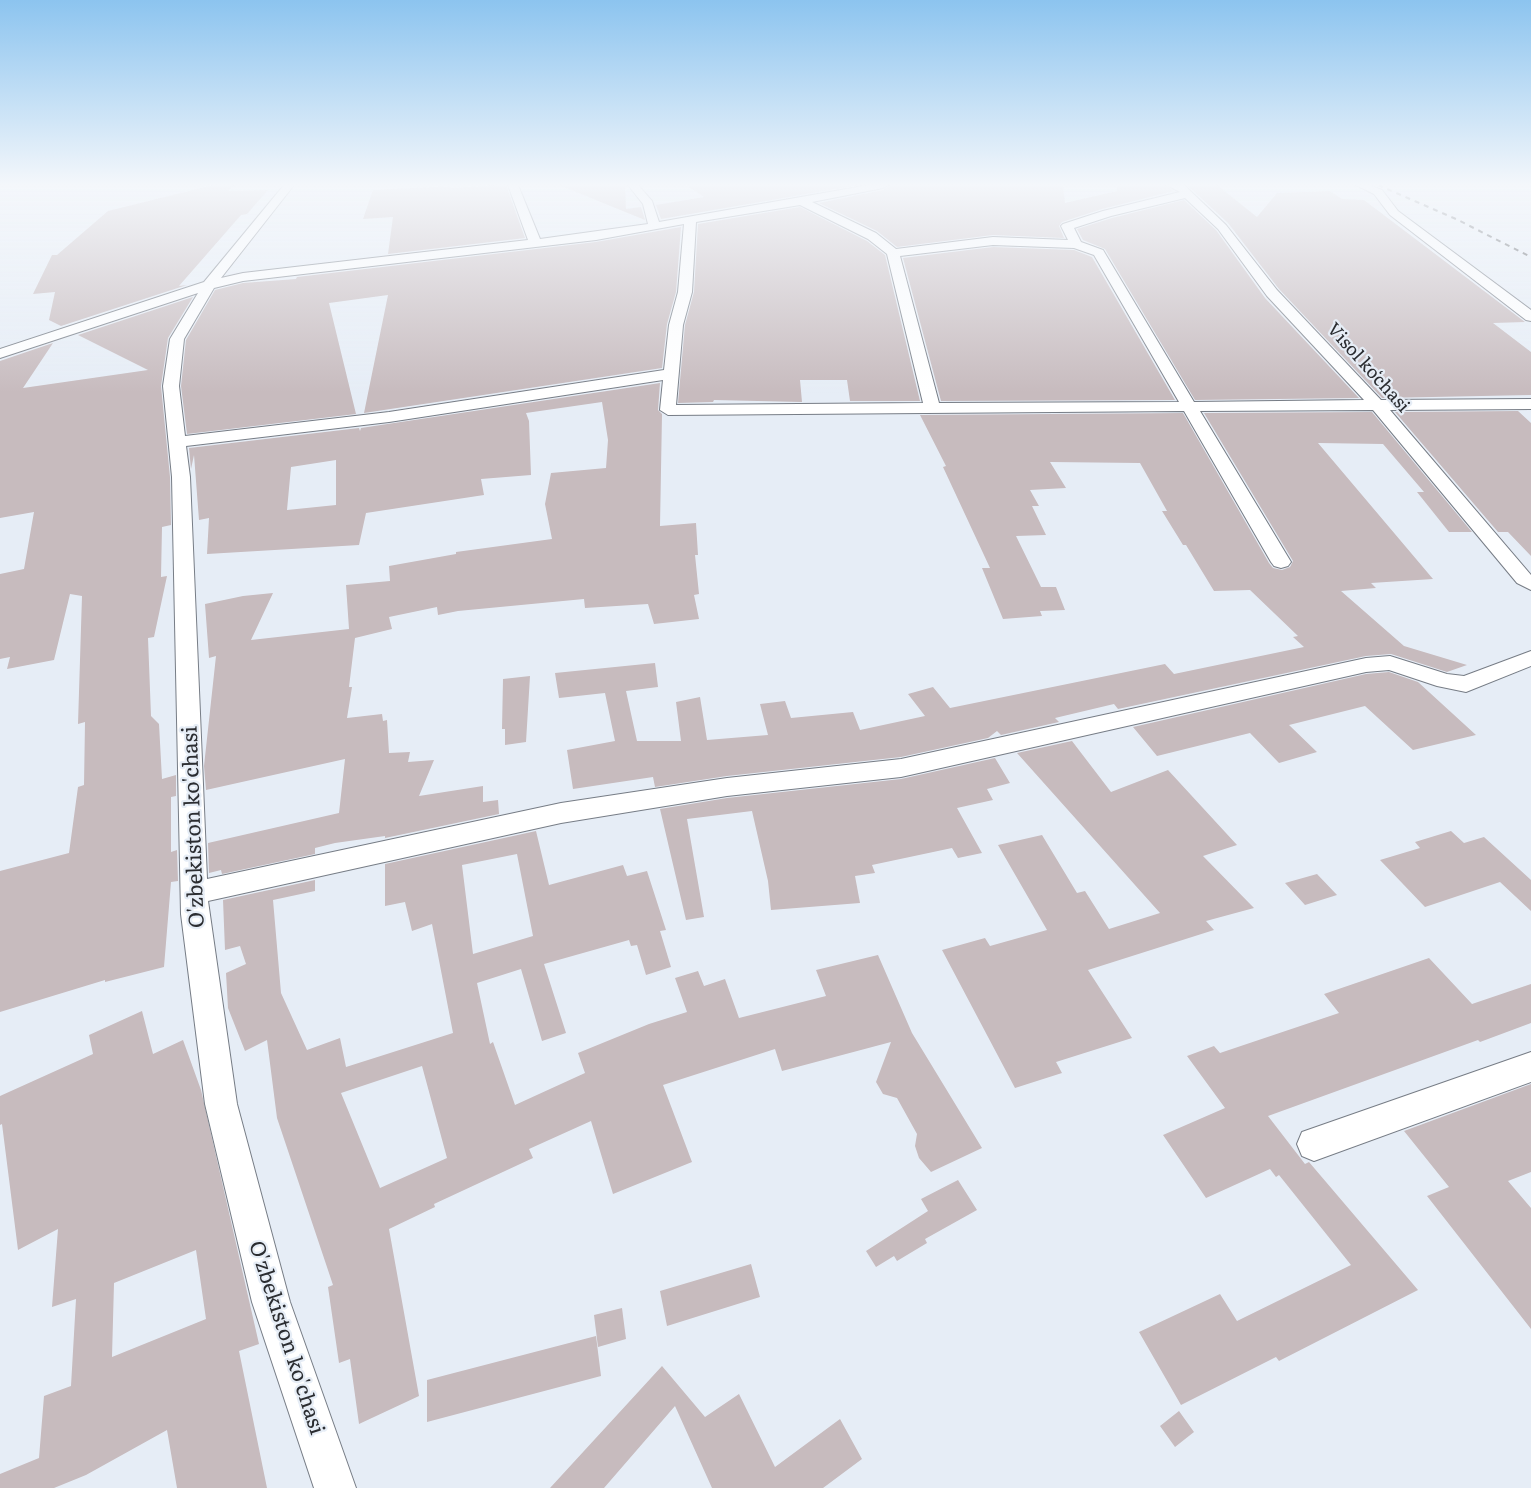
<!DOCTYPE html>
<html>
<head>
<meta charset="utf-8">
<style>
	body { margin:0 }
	canvas { display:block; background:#e6edf6 }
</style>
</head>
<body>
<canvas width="1531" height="1488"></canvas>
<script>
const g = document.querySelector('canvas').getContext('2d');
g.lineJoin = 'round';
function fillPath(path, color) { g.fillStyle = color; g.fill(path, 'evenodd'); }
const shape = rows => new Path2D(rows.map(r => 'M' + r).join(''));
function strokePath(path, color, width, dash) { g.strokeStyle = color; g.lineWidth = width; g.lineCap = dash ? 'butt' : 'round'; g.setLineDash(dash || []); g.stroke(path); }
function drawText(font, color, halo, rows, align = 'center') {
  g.font = font + ' Literata,serif'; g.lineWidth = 4.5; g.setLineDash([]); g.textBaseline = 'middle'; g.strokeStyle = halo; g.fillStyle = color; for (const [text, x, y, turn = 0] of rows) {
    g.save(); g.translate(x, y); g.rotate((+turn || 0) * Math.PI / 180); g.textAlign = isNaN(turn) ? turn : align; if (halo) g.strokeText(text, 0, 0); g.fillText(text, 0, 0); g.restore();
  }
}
fillPath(shape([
	[213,185,234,185,228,191,268,190,247,214,241,215,179,286,187,285,61,326,49,320,55,292,33,294,52,255,57,255,108,211],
	[497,185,506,185,525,238,388,254,393,217,363,219,373,190,451,186,450,188],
	[559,185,625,185,626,209,641,207,645,220],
	[686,185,859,185,661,219,656,205,704,197],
	[890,185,1063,185,1065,203,1117,191,1117,185,1165,185,1174,191,1102,209,1062,222,1059,226,1064,238,993,235,897,247,877,231,819,203,883,190],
	[1187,185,1217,185,1257,217,1277,193,1330,191,1342,199,1364,200,1525,322,1493,323,1531,352,1531,395,1382,398,1279,289,1228,223],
	[1184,200,1216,230,1265,298,1359,398,1195,400,1105,249,1083,240,1077,229,1112,218],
	[800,207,867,241,885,255,920,401,850,401,847,380,800,380,802,402,714,400,713,402,678,403,685,325,694,292,698,224],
	[681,227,676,292,667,324,662,368,364,413,388,295,329,303,356,414,187,434,181,386,186,340,215,290,243,283,296,279,297,277,596,242],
	[993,247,1074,250,1092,257,1175,400,941,401,903,258],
	[193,297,168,338,161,386,170,477,171,525,162,527,161,577,167,576,154,637,148,638,151,716,159,724,162,779,176,775,176,796,171,797,171,852,177,850,178,881,171,882,164,967,105,982,105,980,0,1012,0,871,69,853,78,787,84,785,85,722,78,724,82,596,70,594,54,660,7,669,10,657,0,659,0,574,24,569,34,512,0,518,0,361,53,343,23,388,148,370,78,335],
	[660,383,658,410,662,414,660,526,696,523,698,555,695,555,699,594,694,595,699,619,654,624,648,604,585,608,584,599,458,611,438,615,437,607,389,617,392,629,355,638,349,687,352,687,347,718,382,714,383,721,387,720,389,753,410,752,408,762,434,760,419,796,483,786,483,802,498,800,499,814,385,838,385,836,335,843,315,848,315,854,222,874,221,870,209,873,208,843,339,813,345,759,206,790,204,766,216,656,209,658,205,604,243,596,273,593,251,640,349,629,346,585,390,581,389,566,456,554,456,552,552,539,545,504,551,473,606,468,608,440,602,402,526,413,529,421,531,475,481,479,484,495,366,513,359,545,207,554,209,518,199,520,194,455,191,469,189,448,359,428,360,431,361,428],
	[336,460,336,505,287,510,291,467],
	[1518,411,1531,423,1531,556,1508,532,1498,532,1395,412],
	[1372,412,1472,532,1449,532,1417,492,1424,492,1383,444,1318,443,1433,579,1371,583,1376,588,1341,591,1404,646,1467,665,1447,672,1391,654,1366,656,1118,709,1114,704,1055,718,1059,722,1001,735,997,731,988,738,901,757,727,776,655,787,653,777,573,789,567,750,615,741,605,693,559,698,555,673,655,663,658,687,626,691,637,741,681,741,676,702,700,697,707,740,768,735,760,704,785,701,791,718,853,712,860,730,925,716,908,694,933,687,950,708,1165,664,1174,674,1304,647,1293,637,1298,636,1250,590,1214,591,1186,545,1183,545,1162,511,1167,511,1140,463,1050,462,1066,488,1030,490,1039,506,1032,506,1046,535,1016,536,1041,587,1056,587,1065,610,1040,611,1042,616,1003,619,982,568,990,568,943,467,946,466,920,415,1183,413,1269,563,1273,568,1282,570,1290,567,1293,561,1204,413],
	[1389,672,1418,682,1476,735,1413,750,1365,706,1289,725,1317,752,1279,763,1250,733,1157,756,1133,727,1366,674],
	[530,676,526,742,505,745,505,729,502,729,503,679],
	[1072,741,1111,792,1168,770,1237,845,1203,856,1254,908,1206,921,1214,930,1088,970,1132,1038,1056,1062,1062,1073,1015,1088,942,950,985,938,990,946,1047,930,998,845,1042,835,1077,893,1085,891,1109,929,1160,913,1017,753],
	[995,758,1010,783,987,789,993,800,957,808,982,853,958,858,952,848,872,865,875,873,855,876,860,903,771,910,768,881,752,811,687,819,704,917,686,920,660,809,727,798,901,779],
	[536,831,549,885,623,865,627,876,647,871,666,930,660,931,671,967,646,975,637,945,631,946,629,940,544,964,566,1033,542,1041,521,969,477,983,490,1044,493,1042,515,1105,585,1073,578,1053,649,1024,687,1012,675,978,698,971,704,986,725,979,739,1018,826,996,816,970,878,955,912,1033,982,1148,931,1172,919,1158,915,1146,917,1134,897,1098,883,1094,876,1082,891,1042,782,1071,775,1049,663,1085,692,1162,613,1194,591,1121,529,1149,533,1158,434,1204,435,1207,389,1229,419,1396,359,1424,350,1359,339,1363,328,1287,333,1285,277,1118,267,1040,245,1051,228,1008,226,973,246,964,240,946,225,950,223,900,315,880,315,891,273,900,281,993,307,1050,340,1038,346,1067,453,1033,432,924,412,931,405,902,385,906,385,864],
	[517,854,533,936,473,954,462,865],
	[422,1066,447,1158,380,1188,341,1093],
	[1451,831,1464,843,1484,837,1531,880,1531,911,1500,882,1425,907,1380,860,1420,848,1415,842],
	[1317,874,1337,895,1305,905,1285,883],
	[1429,958,1472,1004,1531,984,1531,1023,1480,1042,1478,1040,1268,1116,1305,1164,1309,1162,1418,1290,1279,1361,1276,1357,1181,1405,1139,1332,1220,1294,1237,1321,1351,1265,1279,1175,1276,1177,1270,1169,1206,1198,1163,1135,1225,1108,1187,1056,1214,1046,1220,1053,1339,1013,1324,994],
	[142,1011,153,1054,183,1040,201,1090,259,1344,239,1351,267,1488,177,1488,167,1430,86,1475,54,1488,0,1488,0,1474,39,1458,44,1396,71,1386,76,1299,52,1307,58,1229,18,1250,2,1124,0,1125,0,1096,93,1054,89,1035],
	[196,1250,206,1319,112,1357,114,1283],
	[1531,1084,1531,1172,1508,1181,1531,1208,1531,1329,1427,1196,1449,1187,1404,1131],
	[958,1180,977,1210,925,1239,927,1243,897,1261,894,1256,876,1267,866,1251,928,1211,921,1199],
	[751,1264,760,1297,667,1326,660,1291],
	[622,1308,626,1339,598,1347,594,1315],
	[596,1336,601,1376,427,1422,427,1380],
	[662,1366,705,1417,739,1394,775,1467,840,1419,862,1459,823,1488,712,1488,675,1406,604,1488,550,1488],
	[1179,1411,1194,1432,1175,1447,1160,1426]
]), '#c7bbbe');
const street = shape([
	[284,185,294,185,221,278,243,273,528,240,508,185,518,185,540,239,648,224,643,204,628,185,638,185,652,201,659,222,869,185,888,185,883,188,812,202,876,233,896,249,993,237,1068,240,1061,226,1063,224,1103,211,1180,192,1167,185,1184,185,1226,225,1277,290,1381,400,1531,399,1531,409,1390,410,1531,575,1531,590,1517,583,1373,410,1200,411,1291,562,1288,566,1281,568,1274,566,1271,562,1184,411,668,415,660,410,663,380,389,422,186,446,190,477,207,879,561,803,727,778,901,759,1366,658,1390,656,1447,674,1464,676,1531,651,1531,666,1466,692,1437,686,1389,670,1366,672,901,777,727,796,561,823,208,901,237,1104,290,1302,356,1488,314,1488,252,1302,205,1104,181,914,172,477,163,386,170,339,198,293,0,358,0,349,204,282,284,185],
	[1185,198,1218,229,1267,296,1364,400,1194,402,1103,250,1081,242,1074,228,1111,216,1185,198],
	[800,205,868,239,887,254,923,403,676,405,683,325,692,292,696,222,800,205],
	[684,224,678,292,669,325,664,370,389,412,185,436,179,386,184,339,214,288,243,281,596,240,684,224],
	[993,245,1074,248,1094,255,1179,402,939,403,900,256,993,245],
	[1356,185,1369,185,1382,190,1398,211,1531,310,1531,321,1526,320,1390,215,1374,194,1356,185],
	[1531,1052,1531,1082,1314,1161,1302,1156,1297,1144,1302,1132,1531,1052]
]);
strokePath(street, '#777d86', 2);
fillPath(street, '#fff');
strokePath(shape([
	[1378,185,1456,219,1531,257]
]), '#4e5156', 2, [5, 5]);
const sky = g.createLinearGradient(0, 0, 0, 393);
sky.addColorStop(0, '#8cc4ef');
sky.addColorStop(0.47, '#f4f7fb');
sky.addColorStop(1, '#f4f7fb00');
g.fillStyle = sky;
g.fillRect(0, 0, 1531, 393);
drawText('18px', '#2b2d31', '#e6edf6', [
	["Visol koʻchasi",1368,368,48]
]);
drawText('21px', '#2b2d31', '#e6edf6', [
	["O'zbekiston ko'chasi",194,827,-92],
	["O'zbekiston ko'chasi",286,1338,72]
]);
</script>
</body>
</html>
